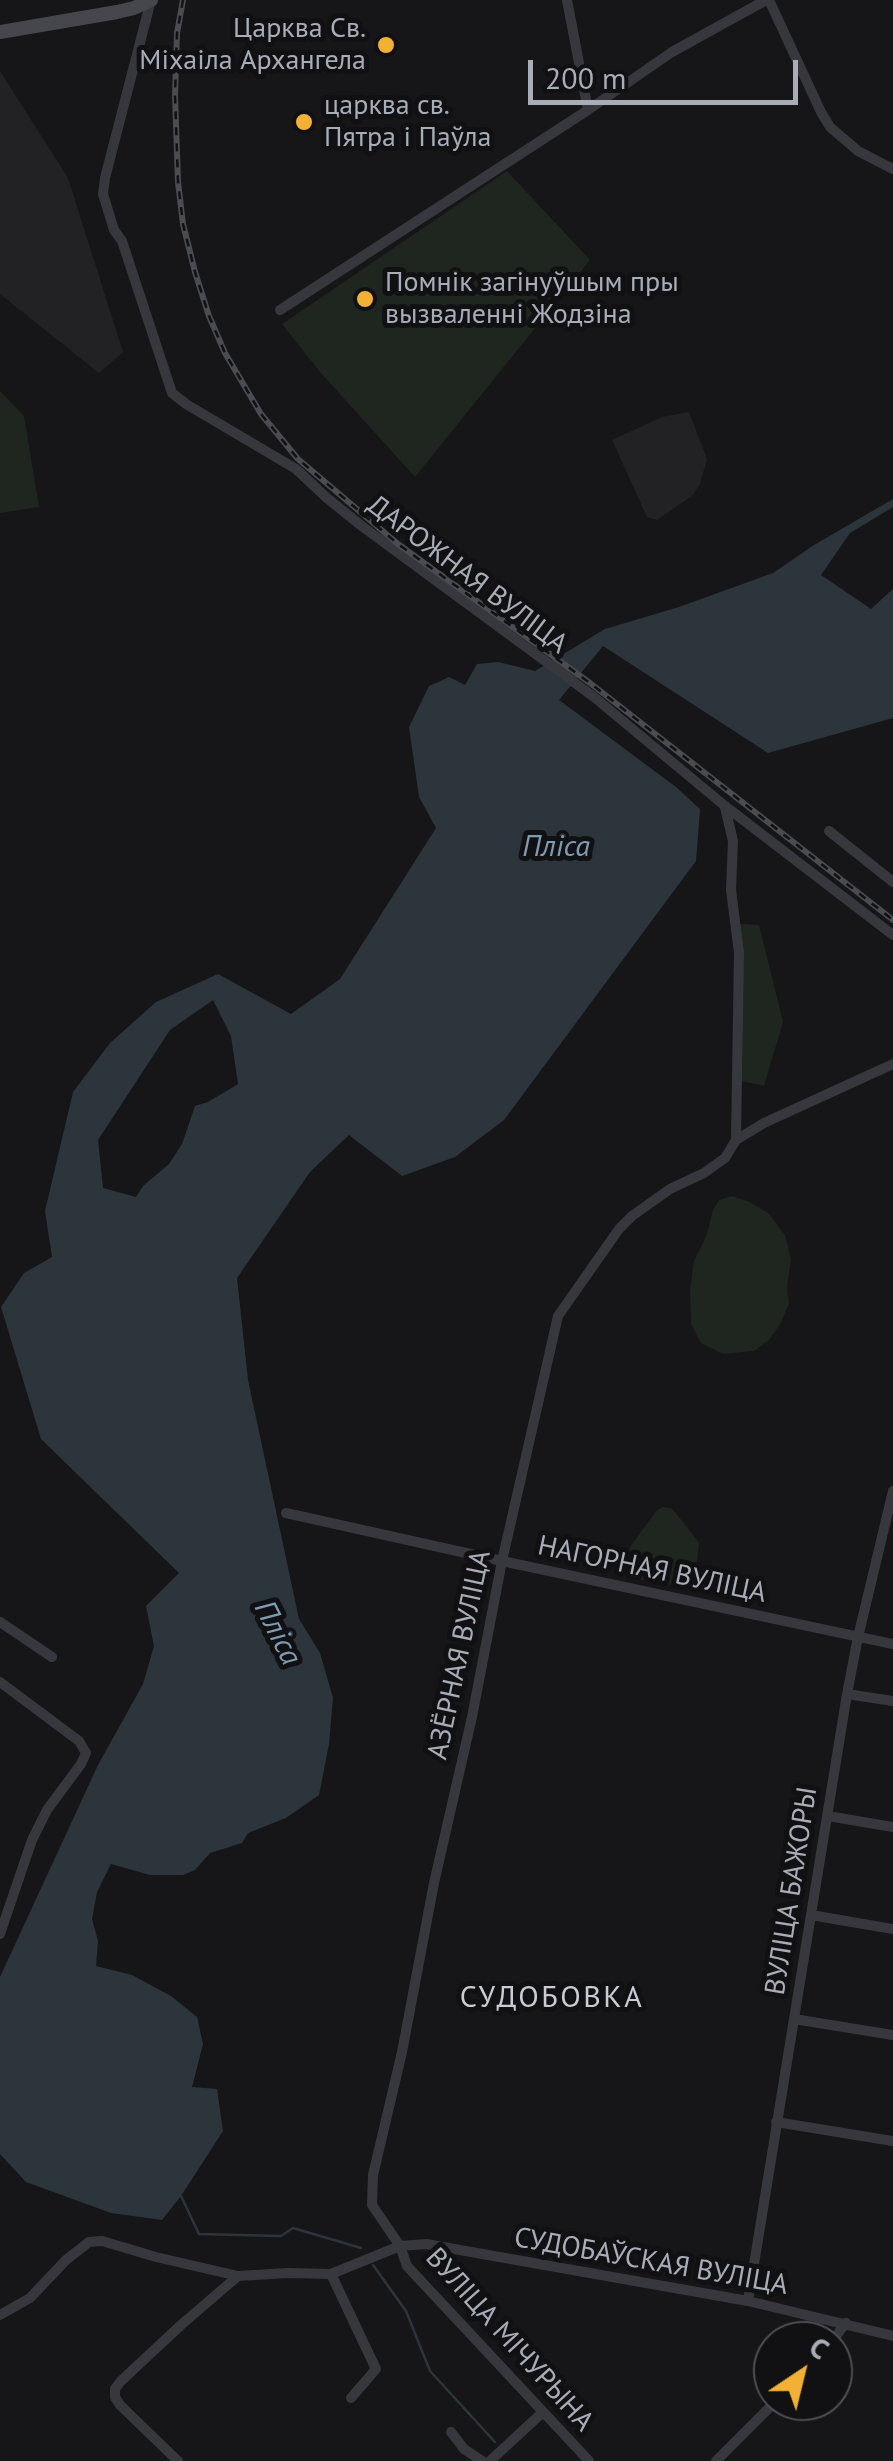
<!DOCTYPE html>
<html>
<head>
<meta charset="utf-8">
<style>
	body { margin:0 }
	#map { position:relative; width:893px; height:2461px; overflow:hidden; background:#161618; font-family:"PT Sans",sans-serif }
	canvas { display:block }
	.north { position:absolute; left:753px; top:2321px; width:100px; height:100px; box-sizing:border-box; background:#111113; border:2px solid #4d4f55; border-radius:50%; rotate:35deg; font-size:28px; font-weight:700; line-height:40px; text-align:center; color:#a8adb8 }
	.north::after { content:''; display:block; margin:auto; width:35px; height:45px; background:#f2b134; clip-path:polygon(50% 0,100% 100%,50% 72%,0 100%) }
	.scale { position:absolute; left:528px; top:60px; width:270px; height:45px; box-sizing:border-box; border:5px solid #a8adb8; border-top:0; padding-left:12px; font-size:30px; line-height:35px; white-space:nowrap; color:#a8adb8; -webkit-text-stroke:8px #111113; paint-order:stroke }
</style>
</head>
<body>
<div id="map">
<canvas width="893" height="2461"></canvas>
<div class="north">С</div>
<div class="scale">200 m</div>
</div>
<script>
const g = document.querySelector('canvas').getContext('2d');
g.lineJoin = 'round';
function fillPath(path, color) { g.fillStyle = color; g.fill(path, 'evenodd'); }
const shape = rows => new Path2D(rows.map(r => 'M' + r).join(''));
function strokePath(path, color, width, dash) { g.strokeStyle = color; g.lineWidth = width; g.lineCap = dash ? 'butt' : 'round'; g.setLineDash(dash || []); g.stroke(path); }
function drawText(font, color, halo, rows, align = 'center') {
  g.font = font + ' "PT Sans",sans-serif'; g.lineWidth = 10; g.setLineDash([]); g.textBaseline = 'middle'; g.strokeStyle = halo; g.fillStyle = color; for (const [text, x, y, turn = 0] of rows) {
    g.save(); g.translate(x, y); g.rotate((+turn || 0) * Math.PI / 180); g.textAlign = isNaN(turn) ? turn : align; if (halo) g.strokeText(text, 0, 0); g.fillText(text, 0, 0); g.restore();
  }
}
fillPath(shape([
	[0,71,68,178,123,352,99,373,0,294],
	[689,412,707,459,700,484,693,495,657,520,647,517,612,440,662,417]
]), '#222225');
fillPath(shape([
	[507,171,590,260,415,477,320,372,282,324],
	[0,391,24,416,39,507,0,513],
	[740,924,759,925,783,1022,764,1086,742,1081,743,956],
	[732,1196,750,1202,769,1214,785,1235,791,1259,787,1287,789,1303,781,1323,769,1340,754,1351,723,1354,701,1343,691,1324,690,1289,694,1261,706,1237,713,1210,719,1200],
	[663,1507,671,1508,679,1517,699,1543,695,1577,684,1587,632,1578,627,1566,630,1547,657,1510]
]), '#1e261f');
fillPath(shape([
	[893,499,893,507,850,533,821,575,871,609,893,589,893,718,768,753,603,646,559,700,676,787,700,809,696,861,504,1120,455,1157,402,1176,349,1135,310,1172,237,1278,248,1380,299,1619,320,1653,333,1698,329,1744,319,1795,286,1818,248,1833,242,1843,210,1853,195,1870,183,1875,150,1875,111,1864,97,1892,92,1919,98,1941,96,1966,132,1975,171,1996,197,2017,203,2044,192,2087,217,2089,223,2131,181,2196,162,2220,111,2213,26,2182,0,2154,0,1977,98,1765,143,1684,154,1646,146,1606,179,1573,41,1439,1,1307,24,1273,52,1257,45,1211,73,1092,110,1043,156,1002,218,974,291,1014,340,979,436,828,419,797,409,727,429,686,449,677,465,685,477,664,498,662,535,671,605,629,679,607,773,573,814,545],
	[213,1000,231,1036,238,1084,208,1102,195,1106,182,1144,169,1164,143,1186,136,1197,103,1188,98,1140,170,1030]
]), '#2c353c');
strokePath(shape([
	[181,2196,199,2234,281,2236,293,2228,361,2248],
	[373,2265,406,2311,430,2371,495,2442]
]), '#2c353c', 2.5);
strokePath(shape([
	[151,0,105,178,103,194,114,230,122,241,172,393,186,404,296,469,327,498,363,527,594,697,725,806,893,935],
	[567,0,588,110],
	[769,0,821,112,830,127,858,151,893,169],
	[280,310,588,110,672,52,766,0],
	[725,807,733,841,731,890,739,953,736,1140],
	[829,831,893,882],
	[286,1513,502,1561,893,1644],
	[0,1622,52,1657],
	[0,1682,79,1741,86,1753,81,1764,47,1810,32,1840,0,1934],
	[847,1694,893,1701],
	[828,1816,893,1827],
	[811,1915,893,1929],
	[794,2019,893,2035],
	[776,2122,893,2141],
	[331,2274,376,2369,351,2398],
	[748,2301,847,1694,858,1637,893,1491],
	[0,2315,30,2298,66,2260,89,2242,102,2241,156,2257,238,2276,288,2273,331,2274,400,2246,426,2244,748,2301,893,2336],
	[832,2341,846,2323],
	[451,2432,464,2449,482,2461],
	[178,2461,120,2405,115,2397,115,2389,121,2381,181,2325,238,2276],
	[490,2461,543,2412],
	[589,2461,407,2266,400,2246,372,2205,373,2175,402,2052,434,1883,472,1717,502,1561,558,1316,619,1229,632,1216,670,1189,704,1173,725,1158,736,1140,764,1123,893,1064],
	[716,2461,776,2401]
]), '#37383d', 10);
strokePath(shape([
	[0,32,117,12,134,8,151,0]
]), '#45474d', 14);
const rail = shape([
	[183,0,177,33,175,95,178,182,183,224,195,272,209,316,225,353,261,414,298,459,398,544,590,683,893,920]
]);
strokePath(rail, '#4a4c52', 6);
strokePath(rail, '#111113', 2.5, [8]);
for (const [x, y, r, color] of [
	[386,45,10,"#f2b134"],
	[304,122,10,"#f2b134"],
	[365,299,10,"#f2b134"]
]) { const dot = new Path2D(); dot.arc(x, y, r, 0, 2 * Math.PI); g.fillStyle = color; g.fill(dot); strokePath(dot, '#111113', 4); }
drawText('28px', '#a8adb8', '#111113', [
	["Царква Св.",366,29,"right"],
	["Міхаіла Архангела",366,61,"right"],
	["царква св.",324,106],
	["Пятра і Паўла",324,138],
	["Помнік загінуўшым пры",385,283],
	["вызваленні Жодзіна",385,315]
], 'left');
drawText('28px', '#a8adb8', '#111113', [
	["ДАРОЖНАЯ ВУЛІЦА",467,575,37],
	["НАГОРНАЯ ВУЛІЦА",652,1570,12],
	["АЗЁРНАЯ ВУЛІЦА",460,1655,-78],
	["ВУЛІЦА БАЖОРЫ",792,1891,-81],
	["СУДОБАЎСКАЯ ВУЛІЦА",651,2262,10],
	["ВУЛІЦА МІЧУРЫНА",509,2340,48]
]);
drawText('italic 30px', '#7f9bb3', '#111113', [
	["Пліса",556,847],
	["Пліса",277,1633,63]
]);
g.letterSpacing = '2.5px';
drawText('30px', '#c9ccd4', '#111113', [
	["СУДОБОВКА",552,1998]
]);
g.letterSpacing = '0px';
</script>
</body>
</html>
